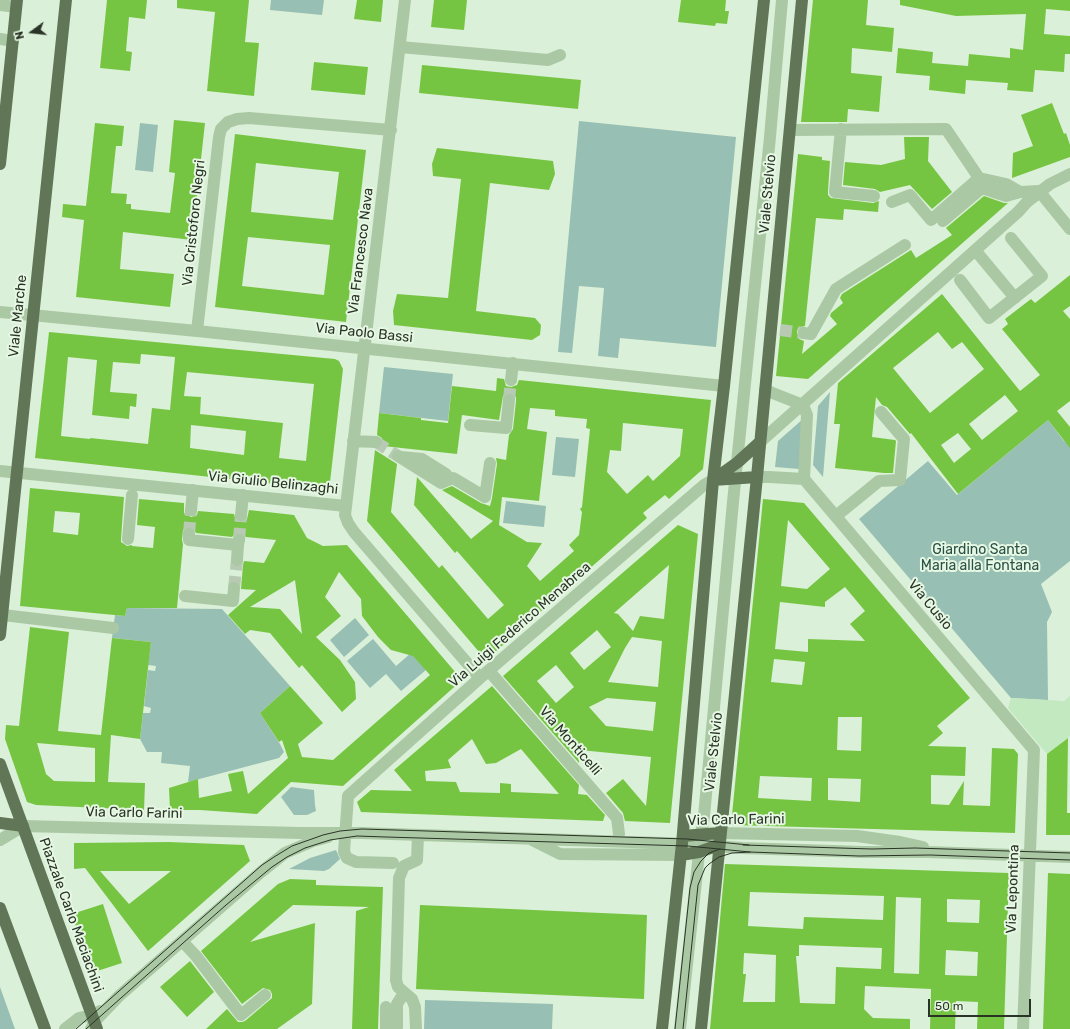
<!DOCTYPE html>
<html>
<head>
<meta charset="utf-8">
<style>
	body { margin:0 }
	#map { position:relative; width:1070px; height:1029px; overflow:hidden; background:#dbf0d8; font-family:Rubik,sans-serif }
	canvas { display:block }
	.north { position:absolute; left:12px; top:12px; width:40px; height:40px; -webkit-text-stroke:3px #e6f8e4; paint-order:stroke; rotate:255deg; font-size:11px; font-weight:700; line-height:16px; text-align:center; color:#2a3426 }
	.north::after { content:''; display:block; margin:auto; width:14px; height:18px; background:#2a3426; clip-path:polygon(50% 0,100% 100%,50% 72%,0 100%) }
	.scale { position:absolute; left:928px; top:999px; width:103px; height:18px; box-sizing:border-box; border:2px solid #2a3426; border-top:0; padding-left:5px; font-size:12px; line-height:14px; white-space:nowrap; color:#2a3426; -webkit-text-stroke:3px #e6f8e4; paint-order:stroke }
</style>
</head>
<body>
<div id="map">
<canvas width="1070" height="1029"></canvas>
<div class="north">N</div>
<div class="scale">50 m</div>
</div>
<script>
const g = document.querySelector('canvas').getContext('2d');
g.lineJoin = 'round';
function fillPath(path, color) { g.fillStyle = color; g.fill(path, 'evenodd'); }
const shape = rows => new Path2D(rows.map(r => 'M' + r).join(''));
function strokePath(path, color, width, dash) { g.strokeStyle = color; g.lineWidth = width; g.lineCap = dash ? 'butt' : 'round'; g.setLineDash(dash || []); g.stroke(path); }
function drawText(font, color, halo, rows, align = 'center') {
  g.font = font + ' Rubik,sans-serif'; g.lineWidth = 4; g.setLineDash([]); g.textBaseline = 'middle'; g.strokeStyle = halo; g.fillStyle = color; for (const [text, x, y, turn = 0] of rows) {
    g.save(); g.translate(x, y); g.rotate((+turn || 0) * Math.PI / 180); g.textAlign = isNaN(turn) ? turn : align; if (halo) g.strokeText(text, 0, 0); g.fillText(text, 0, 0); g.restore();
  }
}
fillPath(shape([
	[271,0,324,0,322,15,270,10],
	[579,121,736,137,716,347,620,338,618,358,598,356,604,288,579,286,572,353,558,352],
	[140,123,158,125,153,172,135,170],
	[384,367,453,374,448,421,379,413],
	[830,392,823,477,813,465,818,406],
	[803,419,799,469,775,467,778,441],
	[1048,420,1064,441,1070,443,1070,561,1041,584,1052,612,1047,622,1048,700,1011,698,859,519,928,461,957,495],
	[556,437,579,439,575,477,552,475],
	[506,501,546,506,544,527,503,523],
	[127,608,222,609,290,686,260,713,280,744,284,752,279,758,188,782,190,766,161,763,162,752,147,752,140,739,143,713,150,713,151,708,144,706,148,670,155,671,156,666,148,665,151,642,112,638,115,615,125,616],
	[355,618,369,635,344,657,330,640],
	[373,639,396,666,411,653,426,670,401,691,386,674,370,688,347,661],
	[291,787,314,790,315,805,316,811,307,815,294,815,281,797],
	[336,850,340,859,329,869,324,871,289,869,310,858],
	[0,987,15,1029,0,1029],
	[425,1000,553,1004,552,1029,424,1029]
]), '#98bfb3');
fillPath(shape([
	[1070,696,1070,736,1047,754,1008,708,1011,698,1064,701]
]), '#c2e9bf');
fillPath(shape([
	[107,0,147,0,145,19,129,17,126,51,132,52,130,71,100,68],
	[177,0,249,0,245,42,259,43,254,96,207,91,215,12,177,8],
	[357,0,383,0,381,22,354,19],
	[434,0,467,0,464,30,431,27],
	[681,0,726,0,725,11,729,11,727,24,716,23,715,26,678,22],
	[813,0,868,0,866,25,894,28,892,52,852,48,851,73,882,76,879,112,848,109,847,122,801,122],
	[900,0,1070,0,1070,11,1046,9,1044,34,1070,36,1070,54,1065,54,1064,72,1035,70,1033,92,1007,90,1008,83,966,80,965,94,929,90,930,76,896,73,898,48,933,52,932,63,968,66,969,54,1010,58,1010,48,1023,50,1026,14,956,16,900,5],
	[314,62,368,67,365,95,311,90],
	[422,65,581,80,578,109,419,93],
	[1052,103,1064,134,1066,133,1070,145,1070,157,1012,178,1013,153,1033,146,1021,115],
	[174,120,205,123,192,240,123,232,120,269,174,274,170,307,76,297,84,220,62,217,63,204,86,206,95,123,124,126,122,146,116,146,111,193,127,194,126,204,131,204,131,209,170,213,175,173,169,172],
	[235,134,366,150,346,322,215,307],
	[256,163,339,172,333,220,251,212],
	[248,237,330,245,324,295,242,286],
	[904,137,929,137,928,161,952,192,932,209,910,185,880,192,875,189,843,185,845,162,881,165,905,159],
	[437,148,553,161,555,174,549,190,490,183,476,311,535,318,541,325,540,335,532,340,394,325,393,311,397,294,448,298,461,179,433,176,432,164],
	[798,154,822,157,822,160,830,161,828,191,828,195,831,198,873,203,879,201,878,212,844,209,843,220,816,218,805,326,798,328,797,332,799,339,804,341,802,354,837,324,830,316,831,313,843,303,840,298,842,294,911,250,916,258,952,235,946,228,984,196,1004,203,1008,203,808,379,776,376],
	[1070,275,1070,306,1063,311,1070,319,1070,401,1057,411,1070,427,1070,448,1048,420,958,494,911,433,910,434,887,407,882,405,876,397,872,437,895,440,896,441,893,473,884,473,835,468,840,424,834,424,838,383,942,294,1020,391,1040,375,1002,329,1008,324,1005,319,1031,299,1035,303],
	[938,332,952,349,962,342,984,369,930,413,893,368],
	[1005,395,1018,411,982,440,969,424],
	[958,433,971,449,954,463,941,445],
	[49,332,335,359,339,361,343,369,330,482,327,487,322,489,35,458],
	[141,354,175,357,170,410,152,408,148,444,90,438,90,439,61,436,68,357,97,360,92,415,129,419,130,406,136,407,137,394,110,392,113,362,140,364],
	[187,372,314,384,306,461,279,458,283,423,200,414,201,397,184,396],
	[191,425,246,431,244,455,190,448],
	[497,378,504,379,506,386,511,387,517,385,519,380,711,400,703,469,669,499,665,495,643,513,647,518,486,660,367,521,375,450,397,464,391,512,439,568,442,565,488,619,504,605,457,551,455,553,414,505,417,477,471,539,493,521,442,490,452,486,481,503,490,506,492,498,497,464,496,458,506,460,509,435,513,429,516,401,516,397,513,394,509,393,503,396,499,420,462,415,457,454,383,446,382,438,377,435,379,413,421,418,421,420,448,423,452,386,496,391],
	[530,408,555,410,555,416,587,419,586,428,590,429,582,507,580,509,582,512,579,535,569,545,574,551,540,581,527,566,542,543,527,542,499,525,502,497,539,501,547,432,527,429],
	[623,423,683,429,680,456,653,481,648,475,627,494,607,472,610,450,621,451],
	[30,488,124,497,121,539,121,542,127,546,132,545,132,546,153,548,155,527,137,525,139,499,184,503,184,513,191,517,197,515,198,511,234,514,236,521,241,522,244,522,247,519,249,510,294,515,307,538,323,546,347,545,462,680,343,786,291,782,257,814,200,810,170,810,169,788,198,779,199,798,232,791,228,774,243,771,248,794,288,758,282,740,279,742,260,713,290,686,323,723,298,744,302,757,333,760,430,675,413,656,391,650,378,637,362,616,361,599,339,572,325,597,341,616,316,637,340,660,355,682,356,699,342,712,302,665,299,668,270,633,250,630,245,634,228,615,256,590,241,589,243,565,244,561,264,563,276,540,246,537,240,533,236,533,232,537,196,533,193,528,189,527,186,527,183,530,182,540,183,544,177,608,127,608,125,616,20,606],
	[55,511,80,513,78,535,53,532],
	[295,580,302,634,280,609,250,607],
	[763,499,804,503,970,698,937,726,943,733,928,746,966,747,965,776,931,775,931,804,949,805,964,781,963,805,990,806,992,748,1014,749,1018,754,1015,833,731,825],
	[788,520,830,569,807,589,781,586],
	[845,587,865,611,850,624,865,641,808,639,808,652,775,649,780,602,825,607,825,602],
	[774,659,805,662,802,685,771,682],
	[838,717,862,717,861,751,837,750],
	[760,776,812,778,811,801,758,798],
	[828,778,861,779,860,802,828,800],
	[678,525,698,534,670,823,625,821,623,813,606,793,623,779,646,806,651,757,580,750,579,763,503,676],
	[669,565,664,619,640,616,633,631,618,614,614,613],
	[597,630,611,647,584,670,570,653],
	[632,637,662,641,658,687,608,682,625,648],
	[556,665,574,687,556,703,537,681],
	[607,698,656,702,653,731,606,726,589,707],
	[30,627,69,632,58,731,101,735,112,638,151,642,140,739,111,735,108,782,145,783,144,810,36,805,27,802,5,739,6,725,19,726],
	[37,743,95,748,95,782,54,781,46,774],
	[492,686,579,785,578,794,587,795,605,815,603,821,361,812,357,802,371,790,412,791,394,770],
	[472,739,486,764,496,763,521,749,559,794,511,792,511,784,500,783,500,793,460,792,456,782,426,781,425,771,451,768,448,760],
	[1068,738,1067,813,1070,813,1070,835,1046,835,1047,754],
	[169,842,244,845,250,861,148,951,85,868,74,869,74,843],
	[100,871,171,871,129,904],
	[725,864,1009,873,1004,1029,977,1029,978,1002,956,1001,955,1029,930,1029,931,989,865,986,864,1009,873,1018,910,1019,910,1029,710,1029],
	[750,892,884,896,883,920,804,917,803,929,748,926],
	[896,897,921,898,919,974,894,973],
	[947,899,980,900,979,923,947,922],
	[799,945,882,948,881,969,836,967,835,1004,800,1003,796,956,799,956],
	[946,950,978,952,977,976,945,975],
	[744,953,776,955,775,1002,743,1002,746,974,743,974],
	[1048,873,1070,874,1070,1029,1043,1029],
	[290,879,316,880,316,885,383,887,378,1029,352,1029,356,911,369,907,293,905,250,942,315,923,312,1004,277,1029,206,1029,227,1009,238,1022,242,1022,245,1021,272,998,272,994,270,990,263,988,242,1004,201,951,278,884],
	[103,904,122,963,91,973,72,914],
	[420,905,647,915,644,999,416,989],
	[190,961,214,992,187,1017,160,987]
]), '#76c542');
strokePath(shape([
	[780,330,804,333],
	[509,400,511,380],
	[376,442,398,456],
	[189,534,191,510],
	[239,540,241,515],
	[234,588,237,560]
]), '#b8cab4', 12, [12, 6]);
strokePath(shape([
	[405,0,345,515,348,523,354,532,480,678],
	[0,5,16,7],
	[0,39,13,41],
	[400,47,548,60,560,55],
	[841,129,835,192,874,196],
	[790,130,946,129,979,178],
	[1039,191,1070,229],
	[892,202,910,195,931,220,979,178,1006,184,1020,192,1039,191],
	[943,221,982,188,1006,196,1020,192],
	[975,250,1015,298],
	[960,280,989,318,1042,276,1011,238],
	[0,312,197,331,724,386],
	[197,331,219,137,221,129,228,122,237,119,249,118,391,130],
	[804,333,811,334,836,289,905,245],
	[511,380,513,363],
	[765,390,803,405,807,415,804,479],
	[470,425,506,428,509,400],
	[353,441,376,442],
	[760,442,1018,212,1027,202,1050,184,1070,174],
	[398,456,441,483,453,478,485,497,490,463],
	[401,457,422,459,446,474],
	[0,471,346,506],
	[757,477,769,477,804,479],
	[804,479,1034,750,1023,1029],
	[191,510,193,490],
	[241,515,243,495],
	[836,516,879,481,900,480,904,439,881,412],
	[189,534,189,540,238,545,239,540],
	[128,539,132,495],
	[237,560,238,545],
	[185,596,233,601,234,588],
	[3,615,113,628],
	[489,671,617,818,619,834],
	[720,833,857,836,900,842,923,847],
	[0,840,23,826,300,833,361,833,690,844,742,848,863,852,927,852,1070,857],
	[532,840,560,854,681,855],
	[393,863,356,862,347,858,344,852,348,796,480,678,704,485,713,480],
	[182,941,196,956,241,1015,265,995],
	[65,1029,79,1018,92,1015,100,1011],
	[91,1029,94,1022,119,996,261,872,285,853,313,841,328,837],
	[386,1029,386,1007],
	[395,1029,397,1027,397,1004,404,993],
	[416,1029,415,1007,412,999,398,987,396,980,399,878,404,866,417,860,418,835],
	[680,1029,701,835,704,816,733,502,770,137,782,0]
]), '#abc8a4', 12);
strokePath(shape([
	[0,164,17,0],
	[713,480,738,462,760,442],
	[713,480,757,477],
	[0,635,66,0],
	[0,764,97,1029],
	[0,823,23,826],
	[683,836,720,833],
	[681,855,699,852,719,845],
	[0,908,45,1029],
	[662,1029,682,844,713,480,724,386,764,0],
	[701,1029,757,477,802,0]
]), '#607657', 12);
strokePath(shape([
	[743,845,872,849,915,848,1070,853],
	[76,1029,262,865,274,857,292,846,323,835,340,831,362,829,687,839,749,845],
	[86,1029,226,905,272,867,287,857,305,848,330,840,357,836,386,837,688,846,750,852],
	[675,1029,690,888,694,872,701,861,709,853,720,849],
	[683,1029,698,885,705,868,709,864,719,857,732,853,750,852,859,856,930,855,1070,860]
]), '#2a3426', 1);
drawText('14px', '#2a3426', '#e6f8e4', [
	["Viale Stelvio",768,194,-85],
	["Via Cristoforo Negri",194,223,-84],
	["Via Francesco Nava",361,251,-83],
	["Viale Marche",18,316,-84],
	["Via Paolo Bassi",364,333,6],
	["Via Giulio Belinzaghi",273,483,6],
	["Via Cusio",930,605,50],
	["Via Luigi Federico Menabrea",520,625,-41],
	["Via Monticelli",570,741,49],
	["Viale Stelvio",714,752,-84],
	["Via Carlo Farini",134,813,1],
	["Via Carlo Farini",736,820,-1],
	["Via Lepontina",1013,889,-88],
	["Piazzale Carlo Maciachini",71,915,70]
]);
drawText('14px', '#2a5146', '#e6f8e4', [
	["Giardino Santa",980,550],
	["Maria alla Fontana",980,566]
]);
</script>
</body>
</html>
